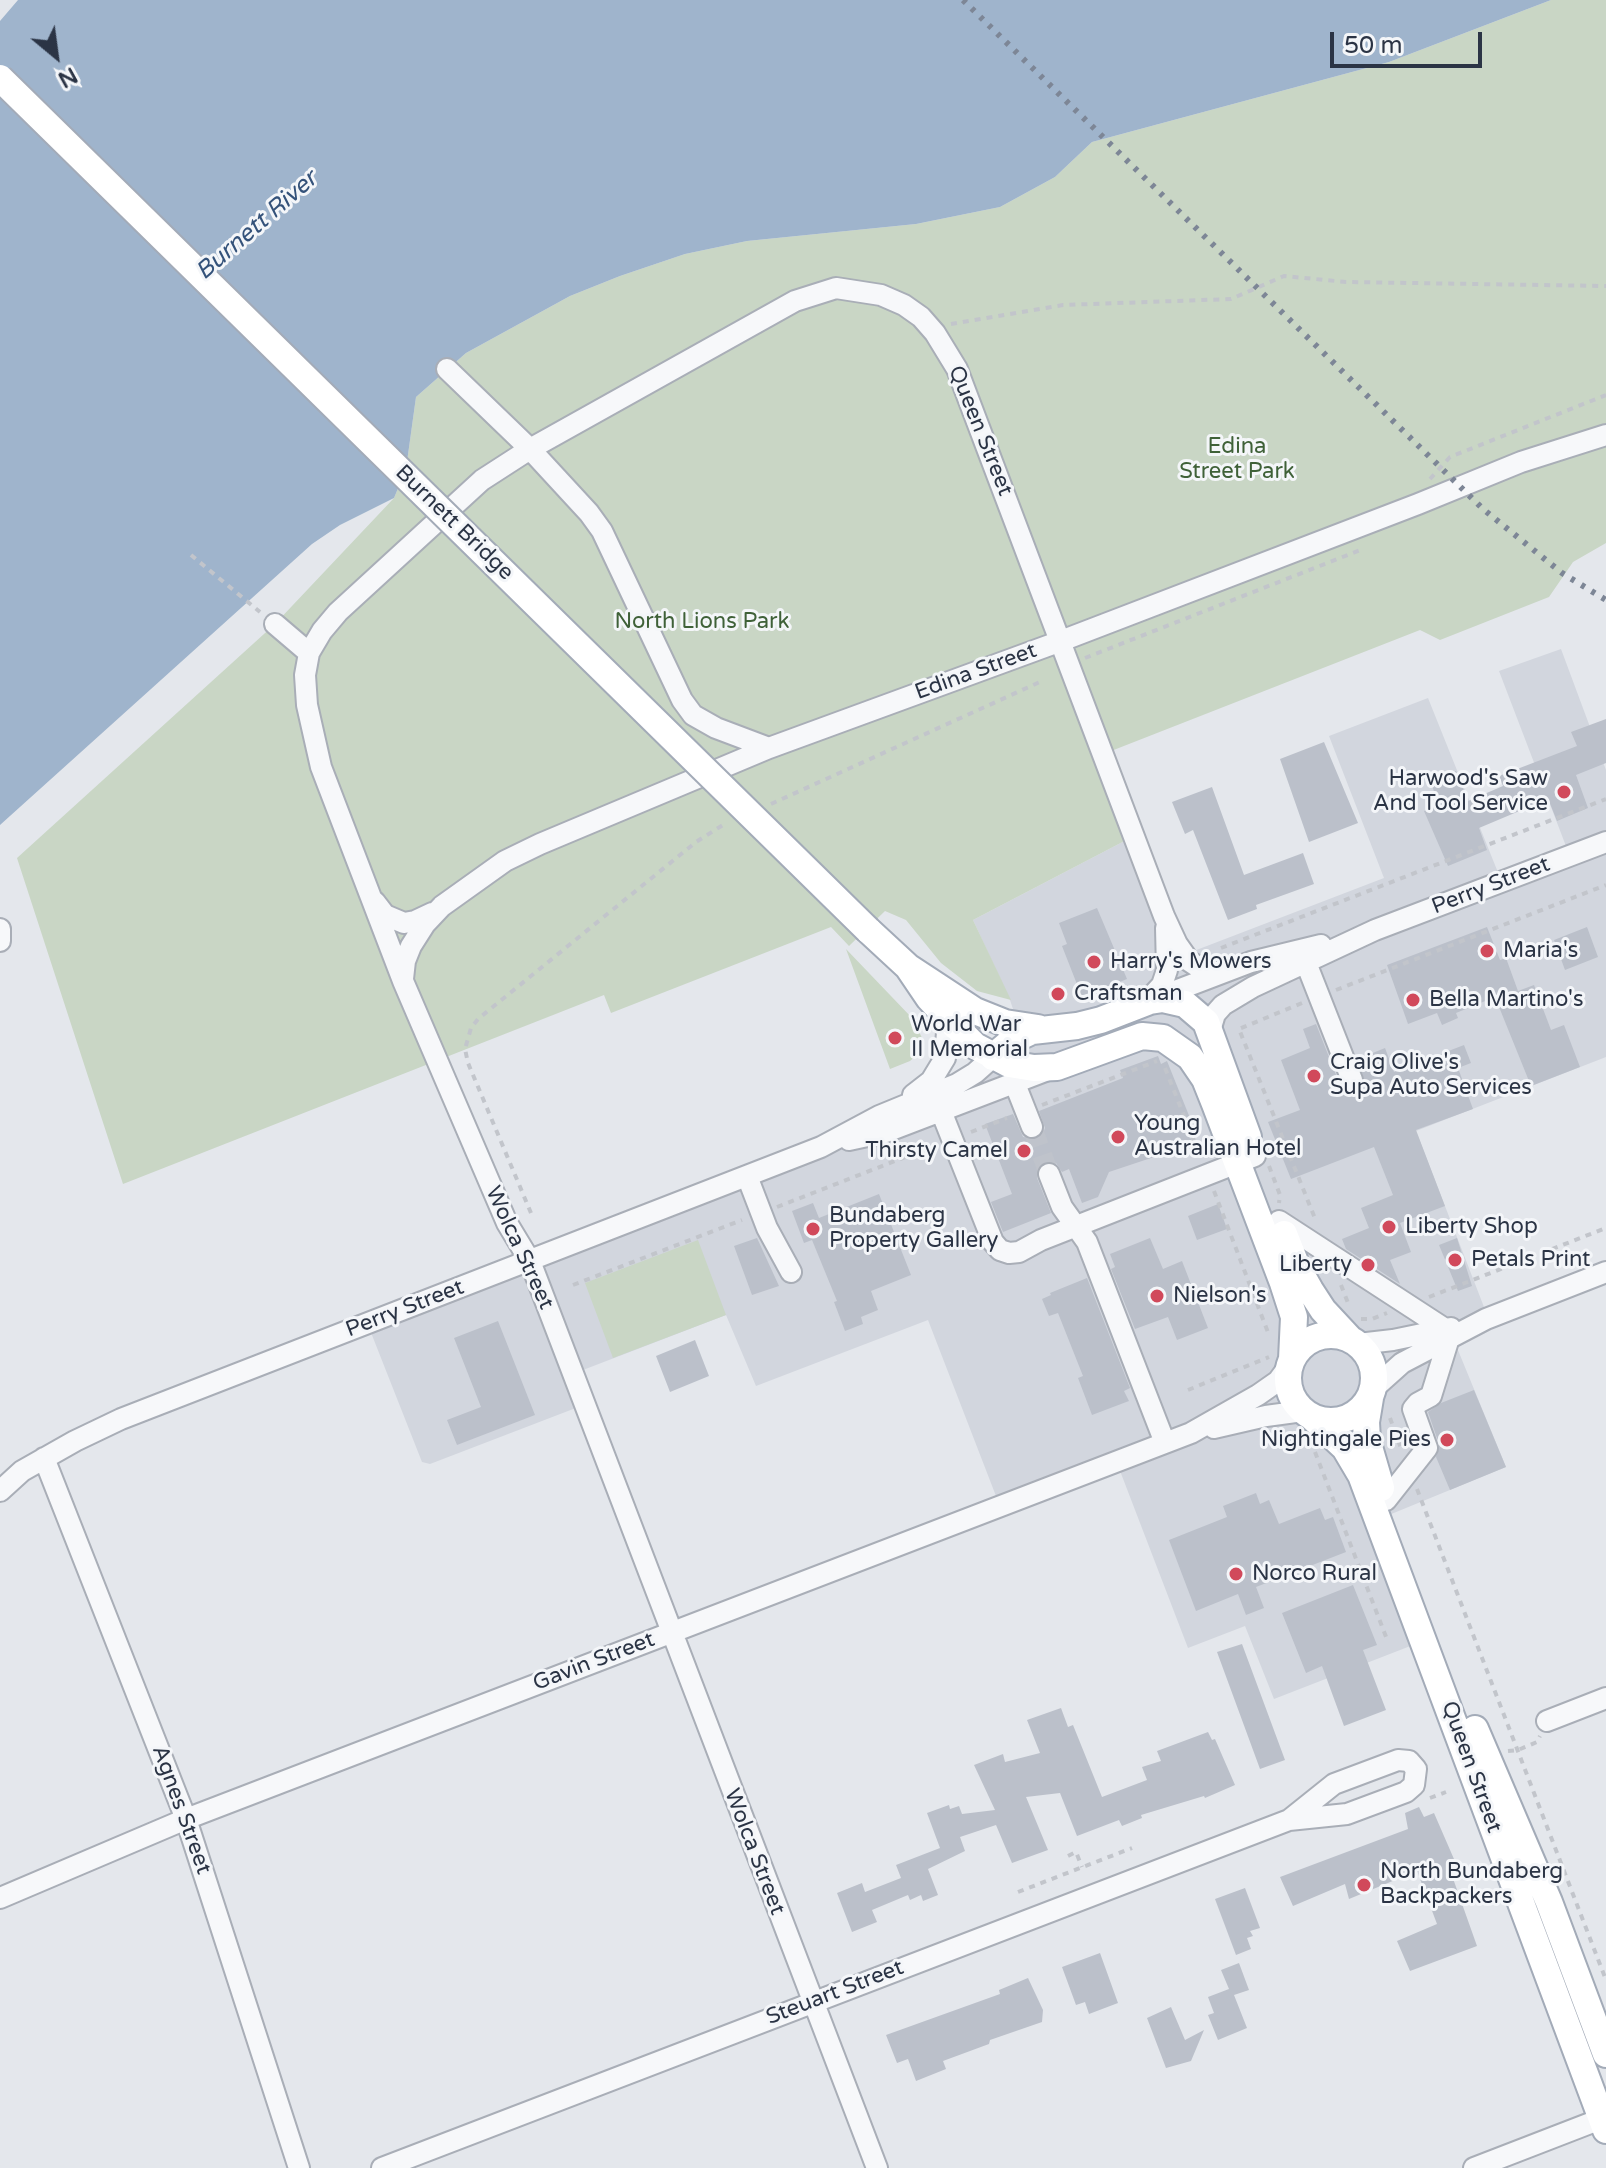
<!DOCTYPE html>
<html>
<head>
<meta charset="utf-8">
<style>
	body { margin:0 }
	#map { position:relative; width:1606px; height:2168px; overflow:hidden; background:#e4e7ec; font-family:"Varela Round",sans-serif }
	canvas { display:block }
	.north { position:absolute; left:16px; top:16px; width:80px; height:80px; -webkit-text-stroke:6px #f4f6f9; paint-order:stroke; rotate:151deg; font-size:22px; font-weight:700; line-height:32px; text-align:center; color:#2b3445 }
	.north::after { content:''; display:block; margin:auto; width:28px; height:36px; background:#2b3445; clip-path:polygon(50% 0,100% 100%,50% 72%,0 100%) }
	.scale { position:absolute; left:1330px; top:32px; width:152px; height:36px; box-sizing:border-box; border:4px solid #2b3445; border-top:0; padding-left:10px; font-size:24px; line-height:28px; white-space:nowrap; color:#2b3445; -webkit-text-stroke:6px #f4f6f9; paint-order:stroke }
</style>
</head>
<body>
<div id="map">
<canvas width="1606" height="2168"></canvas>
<div class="north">N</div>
<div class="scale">50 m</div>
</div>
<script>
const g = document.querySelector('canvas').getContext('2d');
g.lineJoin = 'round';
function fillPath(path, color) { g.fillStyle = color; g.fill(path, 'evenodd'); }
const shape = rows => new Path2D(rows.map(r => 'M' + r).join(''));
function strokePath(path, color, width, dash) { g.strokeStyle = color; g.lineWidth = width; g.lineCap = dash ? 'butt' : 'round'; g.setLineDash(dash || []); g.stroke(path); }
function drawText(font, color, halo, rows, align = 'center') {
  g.font = font + ' "Varela Round",sans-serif'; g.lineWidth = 6; g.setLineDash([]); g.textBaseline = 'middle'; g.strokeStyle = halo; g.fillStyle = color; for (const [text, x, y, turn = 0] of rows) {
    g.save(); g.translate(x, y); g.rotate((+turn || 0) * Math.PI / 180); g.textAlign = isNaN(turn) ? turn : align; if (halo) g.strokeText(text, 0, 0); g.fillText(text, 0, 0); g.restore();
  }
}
fillPath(shape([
	[1561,649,1606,770,1606,1057,1416,1131,1489,1320,1453,1338,1506,1467,1384,1517,1431,1638,1274,1699,1245,1626,1188,1648,1117,1463,1001,1509,928,1320,756,1386,726,1315,570,1375,581,1406,430,1464,422,1462,368,1325,879,1117,1022,1036,1010,1000,973,920,1136,835,1186,954,1384,878,1329,736,1428,698,1501,880,1569,854,1499,671]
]), '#d2d6de');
fillPath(shape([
	[1551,0,1606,0,1606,543,1573,562,1549,597,1440,640,1420,630,1106,753,1136,835,973,920,1011,1000,977,991,941,963,906,920,885,911,849,946,831,927,611,1013,604,995,123,1184,17,858,275,624,394,498,406,469,416,397,466,353,570,296,620,276,685,254,747,241,916,224,1000,207,1055,177,1092,142,1389,62],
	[846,949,913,1019,922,1038,918,1054,910,1061,890,1069],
	[698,1240,726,1315,613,1358,585,1283]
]), '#c9d6c5');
fillPath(shape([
	[18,0,1551,0,1389,62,1092,142,1055,177,1000,207,916,224,747,241,685,254,620,276,570,296,466,353,416,397,406,469,394,498,340,525,312,544,0,825,0,21]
]), '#9fb4cc');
fillPath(shape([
	[1606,719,1606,763,1576,775,1588,808,1557,821,1549,801,1517,812,1479,828,1487,850,1448,866,1424,811,1439,804,1430,781,1456,771,1468,801,1503,786,1499,776,1577,746,1571,732],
	[1324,742,1358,823,1309,842,1280,759],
	[1212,787,1244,875,1303,853,1314,884,1256,905,1257,909,1228,920,1193,830,1185,834,1172,802],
	[1097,908,1127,979,1082,997,1062,946,1067,944,1059,923],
	[1487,927,1500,960,1506,958,1518,991,1534,985,1551,1030,1564,1025,1580,1067,1531,1086,1495,997,1456,1013,1458,1018,1442,1025,1437,1013,1408,1024,1387,965],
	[1587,927,1598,957,1565,970,1554,940],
	[1316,1024,1340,1085,1349,1093,1357,1092,1365,1083,1358,1059,1385,1048,1394,1072,1464,1045,1471,1063,1458,1068,1473,1109,1416,1130,1445,1206,1400,1223,1411,1252,1390,1260,1400,1284,1346,1249,1342,1239,1369,1228,1361,1208,1393,1195,1374,1147,1291,1179,1268,1122,1300,1110,1281,1060,1310,1048,1303,1029],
	[1158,1056,1161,1064,1167,1061,1192,1123,1188,1125,1187,1130,1193,1144,1109,1172,1098,1197,1082,1203,1069,1169,1062,1172,1056,1163,1044,1162,1038,1167,1037,1178,1051,1213,1003,1232,991,1202,1012,1194,985,1124,1013,1114,1023,1137,1036,1139,1042,1136,1045,1128,1039,1111,1123,1078,1120,1070],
	[879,1194,911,1275,871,1291,878,1310,861,1317,863,1324,845,1331,834,1302,837,1301,812,1240,804,1243,792,1211,813,1203,819,1218],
	[1218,1204,1227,1229,1197,1240,1188,1216],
	[757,1238,779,1286,752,1295,734,1246],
	[1150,1238,1163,1269,1182,1261,1208,1328,1177,1340,1168,1317,1135,1329,1111,1269,1115,1267,1110,1254],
	[1457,1238,1472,1286,1458,1291,1439,1245],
	[1087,1278,1130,1388,1124,1391,1129,1401,1092,1415,1078,1378,1083,1376,1058,1313,1049,1316,1042,1299,1051,1295,1050,1293],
	[498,1321,535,1415,457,1445,447,1420,481,1407,454,1338],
	[695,1340,709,1376,670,1392,656,1356],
	[1474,1390,1506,1467,1450,1490,1436,1457,1439,1444,1428,1412,1441,1403],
	[1256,1493,1260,1504,1269,1500,1279,1524,1320,1508,1325,1520,1333,1517,1346,1552,1256,1587,1264,1608,1246,1615,1238,1594,1196,1611,1169,1540,1227,1517,1223,1506],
	[1353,1585,1377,1645,1363,1650,1386,1710,1344,1726,1322,1666,1306,1673,1282,1613],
	[1242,1644,1285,1760,1260,1769,1217,1652],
	[1061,1708,1068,1727,1073,1725,1102,1797,1147,1780,1142,1767,1161,1761,1157,1751,1208,1732,1212,1740,1215,1739,1235,1785,1205,1798,1204,1796,1141,1815,1142,1818,1122,1826,1119,1820,1077,1836,1060,1793,1026,1797,1048,1850,1012,1863,996,1825,960,1837,965,1851,928,1869,938,1895,923,1901,921,1895,910,1900,908,1895,872,1910,877,1922,852,1932,837,1893,862,1883,865,1892,901,1878,896,1865,940,1848,927,1813,949,1805,950,1809,959,1806,962,1814,995,1810,974,1765,1003,1754,1005,1762,1040,1753,1027,1720],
	[1419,1807,1424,1817,1434,1813,1457,1866,1450,1870,1477,1946,1410,1971,1397,1941,1437,1924,1417,1871,1349,1899,1345,1884,1293,1906,1280,1877,1408,1829,1405,1813],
	[1245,1888,1260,1928,1250,1931,1253,1936,1247,1938,1251,1949,1236,1955,1215,1899],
	[1100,1953,1118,2003,1089,2014,1085,2002,1076,2005,1062,1967],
	[1239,1963,1249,1990,1234,1995,1247,2028,1218,2040,1208,2015,1214,2013,1208,1997,1229,1989,1221,1970],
	[1028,1978,1043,2010,1042,2022,990,2040,989,2044,943,2061,946,2069,916,2081,908,2059,897,2063,886,2035,1000,1994,999,1990],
	[1171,2007,1185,2040,1204,2030,1191,2061,1166,2068,1147,2018]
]), '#bbc0ca');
strokePath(shape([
	[1032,1127,1049,1174]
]), '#bfc3cb', 20, [20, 10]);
const minor = shape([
	[447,369,530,449,589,513,602,531,682,700,693,715,716,728,769,748],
	[275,624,309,653],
	[375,902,385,915,404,923,415,921,432,913],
	[0,929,0,941],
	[1301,950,1352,1080],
	[403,979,405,961,411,946,425,924,442,906,505,861,540,844,769,748,1061,641,1418,504,1521,462,1606,435],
	[1150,998,1162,985,1167,970,1166,928],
	[1154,999,1251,962,1321,945],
	[1210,1031,1215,1014,1223,1005,1253,987,1375,930,1606,842],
	[1015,1084,1032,1127],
	[913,1095,931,1081,945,1058,947,1032,942,1013],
	[941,1111,993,1242,1000,1250,1009,1253,1019,1252,1041,1240,1255,1156],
	[849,1140,886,1132,1048,1070],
	[1049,1174,1062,1207,1087,1242,1165,1443],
	[747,1176,767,1228,791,1272],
	[1279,1221,1445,1329],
	[1358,1344,1393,1340,1451,1328],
	[1373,1389,1402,1363,1486,1319,1606,1272],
	[1214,1428,1266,1416,1303,1411],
	[44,1458,186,1819,299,2168],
	[0,1491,22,1471,75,1441,121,1419,821,1147,879,1116,957,1084,975,1073,993,1057],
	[1386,1500,1427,1448,1413,1409,1418,1403,1431,1396,1449,1338],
	[1547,1721,1606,1698],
	[0,1898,186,1819,1191,1433,1258,1395,1278,1381,1289,1366],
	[382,2168,1289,1820,1347,1814,1406,1792,1414,1785,1416,1769,1409,1761,1398,1760,1334,1784,1289,1820],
	[877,2168,530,1261,507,1223,403,981,321,767,307,705,305,675,309,653,322,631,338,612,482,480,530,449,795,301,836,288,881,295,904,305,921,317,935,333,957,369,1164,916,1177,944,1189,961,1204,971,1222,972],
	[1474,2168,1606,2117]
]);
const major = shape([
	[868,930,908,967,975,1011,1005,1023,1038,1028],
	[908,967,929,998,963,1034,975,1046,1009,1064,1034,1068,1057,1067,1142,1036,1163,1038,1190,1057,1205,1079,1215,1104,1283,1283,1294,1317,1292,1359],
	[993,1057,1013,1040,1032,1031,1077,1026,1101,1020,1150,1001,1163,999,1185,1004,1206,1022,1248,1137],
	[1284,1234,1297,1267,1310,1290,1323,1310,1350,1339],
	'1288 1378a43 43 0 1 1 86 0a43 43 0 1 1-86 0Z',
	[1370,1398,1366,1422,1367,1440,1381,1488],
	[1313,1418,1345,1448,1361,1475,1606,2130],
	[1475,1729,1549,1902,1606,2054]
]);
strokePath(minor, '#a9aeb7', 24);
strokePath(major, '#a3abb8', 30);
strokePath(shape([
	[951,324,1063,305,1231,299,1284,276,1346,282,1606,286],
	[1430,479,1450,457,1606,395],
	[191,555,260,612],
	[1085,658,1363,549],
	[771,804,1042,681],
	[1221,948,1606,799],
	[1336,990,1606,885],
	[1302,1003,1239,1029,1316,1221],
	[1165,1068,1200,1156],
	[1042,1105,1157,1061],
	[971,1132,1007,1118],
	[1269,1166,1280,1195,1279,1203],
	[1214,1191,1269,1335],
	[777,1207,936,1145],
	[531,1213,468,1063,465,1049,471,1028,478,1019,696,842,726,823],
	[573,1285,742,1220],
	[1341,1285,1348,1303],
	[1429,1297,1606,1228],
	[1361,1319,1372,1319,1387,1313],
	[1188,1390,1269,1357],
	[1390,1418,1402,1451],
	[1274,1436,1277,1444,1298,1435],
	[1315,1452,1388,1642],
	[1417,1489,1606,1980],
	[1508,1751,1518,1750,1537,1742,1540,1736],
	[1430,1798,1446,1792],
	[1068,1856,1076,1852,1082,1867],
	[1018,1892,1132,1848]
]), '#c2c5cb', 4, [6, 6]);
strokePath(minor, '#f7f8fa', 20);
strokePath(major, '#fff', 26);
strokePath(shape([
	[963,0,1483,509,1562,573,1606,600]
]), '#7d8696', 6, [4, 8]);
const majorBridge = shape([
	[0,78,868,930]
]);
strokePath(majorBridge, '#a3abb8', 30, []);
strokePath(majorBridge, '#fff', 26);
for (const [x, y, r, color] of [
	[1564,792,8,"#d1495b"],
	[1487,951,8,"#d1495b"],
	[1094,962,8,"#d1495b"],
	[1058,994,8,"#d1495b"],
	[1413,1000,8,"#d1495b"],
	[895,1038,8,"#d1495b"],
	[1314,1076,8,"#d1495b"],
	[1118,1137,8,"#d1495b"],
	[1024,1151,8,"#d1495b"],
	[1389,1227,8,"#d1495b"],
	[813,1229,8,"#d1495b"],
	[1455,1260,8,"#d1495b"],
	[1368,1265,8,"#d1495b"],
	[1157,1296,8,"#d1495b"],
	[1447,1440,8,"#d1495b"],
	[1236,1574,8,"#d1495b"],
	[1364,1885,8,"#d1495b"]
]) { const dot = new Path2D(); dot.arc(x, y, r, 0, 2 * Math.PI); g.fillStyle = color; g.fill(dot); strokePath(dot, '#f4f6f9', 3); }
drawText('22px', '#2b3445', '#f4f6f9', [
	["Queen Street",980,431,68],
	["Burnett Bridge",454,523,44],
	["Edina Street",976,672,-20],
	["Perry Street",1491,886,-21],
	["Wolca Street",519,1248,65],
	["Perry Street",405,1309,-21],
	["Gavin Street",594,1662,-21],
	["Queen Street",1471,1767,70],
	["Agnes Street",181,1810,70],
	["Wolca Street",754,1852,69],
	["Steuart Street",835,1993,-21]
]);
drawText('22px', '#3f6138', '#f4f6f9', [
	["Edina",1237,447],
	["Street Park",1237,472],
	["North Lions Park",702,622]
]);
drawText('22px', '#2b3445', '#f4f6f9', [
	["Harwood's Saw",1548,779,"right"],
	["And Tool Service",1548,804,"right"],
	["Maria's",1503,951],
	["Harry's Mowers",1110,962],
	["Craftsman",1074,994],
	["Bella Martino's",1429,1000],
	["World War",911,1025],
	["II Memorial",911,1050],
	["Craig Olive's",1330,1063],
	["Supa Auto Services",1330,1088],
	["Young",1134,1124],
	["Australian Hotel",1134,1149],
	["Thirsty Camel",1008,1151,"right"],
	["Bundaberg",829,1216],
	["Property Gallery",829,1241],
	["Liberty Shop",1405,1227],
	["Petals Print",1471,1260],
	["Liberty",1352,1265,"right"],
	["Nielson's",1173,1296],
	["Nightingale Pies",1431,1440,"right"],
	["Norco Rural",1252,1574],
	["North Bundaberg",1380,1872],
	["Backpackers",1380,1897]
], 'left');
drawText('italic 24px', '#34527a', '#f4f6f9', [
	["Burnett River",257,226,-41]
]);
</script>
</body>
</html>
